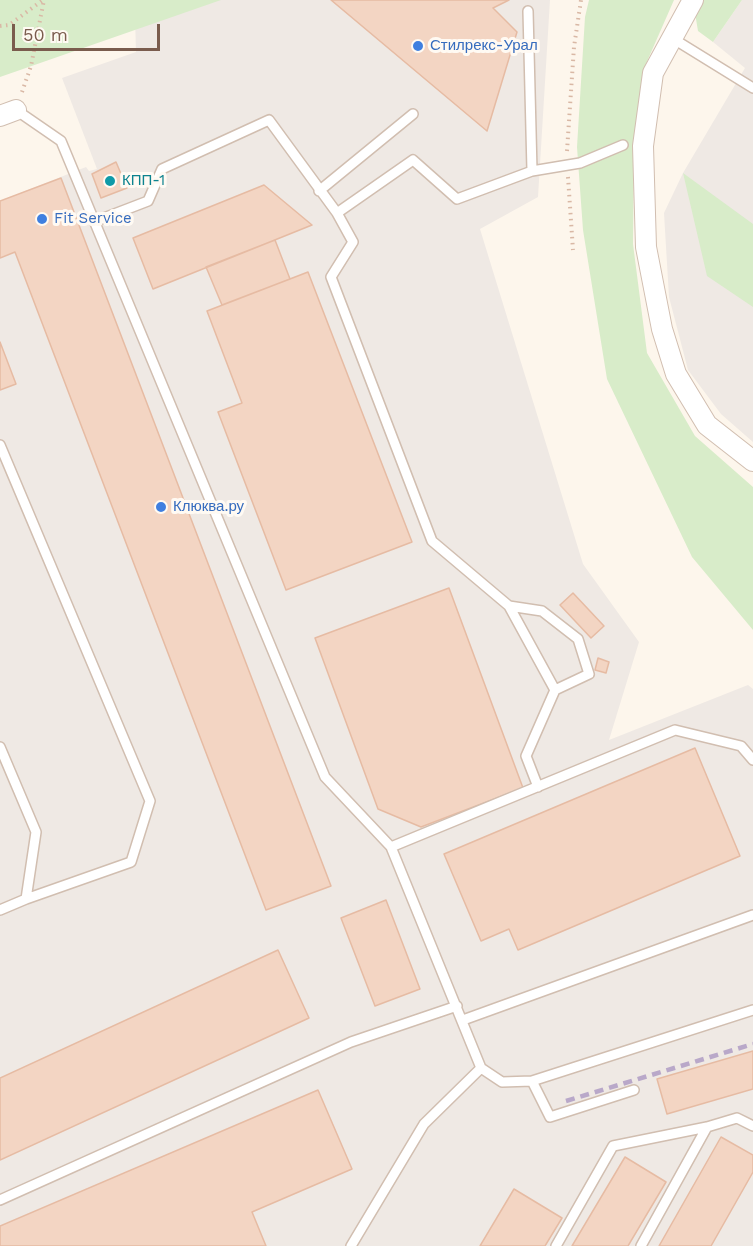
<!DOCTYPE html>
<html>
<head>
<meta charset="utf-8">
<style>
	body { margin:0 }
	#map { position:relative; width:753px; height:1246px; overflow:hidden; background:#fdf6ec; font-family:"Work Sans",sans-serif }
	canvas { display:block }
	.scale { position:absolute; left:12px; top:24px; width:148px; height:27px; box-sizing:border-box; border:3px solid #7a5c4d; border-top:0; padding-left:8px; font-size:18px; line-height:21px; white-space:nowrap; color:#7a5c4d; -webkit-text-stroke:4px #fffaf3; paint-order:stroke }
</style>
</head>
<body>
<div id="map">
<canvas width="753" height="1246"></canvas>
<div class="scale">50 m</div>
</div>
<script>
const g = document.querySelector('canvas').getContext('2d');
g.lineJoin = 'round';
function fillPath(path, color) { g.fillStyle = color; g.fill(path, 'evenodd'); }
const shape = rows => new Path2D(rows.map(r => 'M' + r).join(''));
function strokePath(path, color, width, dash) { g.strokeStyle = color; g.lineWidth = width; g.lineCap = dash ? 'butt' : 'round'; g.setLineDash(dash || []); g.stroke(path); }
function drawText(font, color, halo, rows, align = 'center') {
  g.font = font + ' "Work Sans",sans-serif'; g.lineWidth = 6; g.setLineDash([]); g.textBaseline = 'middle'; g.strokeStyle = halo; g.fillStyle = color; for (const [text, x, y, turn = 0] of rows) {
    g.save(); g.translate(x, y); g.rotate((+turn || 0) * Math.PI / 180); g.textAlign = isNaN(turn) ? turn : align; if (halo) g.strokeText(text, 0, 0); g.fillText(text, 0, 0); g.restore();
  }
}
fillPath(shape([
	[189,0,550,0,538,197,480,229,583,564,639,642,609,740,748,685,753,689,753,1246,0,1246,0,201,86,167,89,171,97,169,62,78,136,52,135,17],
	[742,0,753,0,753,442,721,414,688,370,669,297,664,213,683,173,745,68,713,42]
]), '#efe9e4');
fillPath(shape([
	[0,0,221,0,0,77],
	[589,0,674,0,645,66,634,142,633,244,647,353,695,436,753,487,753,630,692,557,607,379,583,230,577,147,585,17],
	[703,0,742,0,713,42,698,31,695,13],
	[683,173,753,224,753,307,707,276]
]), '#d8ecc9');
const building = shape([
	[331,0,509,0,493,8,517,32,487,131,331,0],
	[116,162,127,188,101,198,92,174,116,162],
	[61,178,331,886,266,910,15,252,0,258,0,201,61,178],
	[264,185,312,225,153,289,133,238,264,185],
	[275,240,290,279,222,305,206,267,275,240],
	[308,272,412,542,286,590,218,412,242,403,207,311,308,272],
	[0,342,16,384,0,390,0,342],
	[449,588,523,788,421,827,378,809,315,638,449,588],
	[573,593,604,626,591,638,560,605,573,593],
	[598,658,609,662,606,673,595,670,598,658],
	[695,748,740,856,518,950,509,929,481,941,444,854,695,748],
	[386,900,420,989,375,1006,341,918,386,900],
	[278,950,309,1018,0,1160,0,1078,278,950],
	[753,1051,753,1089,667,1114,657,1079,753,1051],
	[318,1090,352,1169,252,1212,266,1246,0,1246,0,1226,318,1090],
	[721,1137,753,1155,753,1172,711,1246,659,1246,721,1137],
	[625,1157,666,1182,628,1246,572,1246,625,1157],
	[514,1189,562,1218,545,1246,480,1246,514,1189]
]);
fillPath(building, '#f3d5c3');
strokePath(building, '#e6bba3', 1.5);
const service = shape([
	[528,11,532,171],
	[672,38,753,88],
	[16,110,61,141,325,777,391,847,481,1068,502,1082,532,1081,753,1010],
	[319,191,413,114],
	[337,213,353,242,331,277,432,541,509,606,542,611,578,639,589,674,555,690,526,756,538,787],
	[96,221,148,201,162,169,269,120,337,213,413,160,457,199,532,171,580,163,623,145],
	[0,445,150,801,131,862,26,899],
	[509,606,555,690],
	[0,747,36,832,26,899,0,910],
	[391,847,675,730,741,746,753,760],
	[463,1020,753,915],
	[532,1081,550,1117,634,1090],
	[0,1200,351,1042,457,1006],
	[351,1246,424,1124,481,1068],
	[556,1246,613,1146,707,1127,737,1118,753,1126],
	[641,1246,707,1127]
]);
const minor = shape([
	[693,0,653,73,643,146,646,247,662,329,676,374,707,425,753,461],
	[0,116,16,110]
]);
strokePath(service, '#d1beb0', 12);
strokePath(minor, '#d1beb0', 22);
strokePath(shape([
	[0,26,9,25,43,0],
	[22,92,31,66,44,0],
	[567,151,574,47,581,0],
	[568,177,573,250]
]), '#d9b8a5', 4, [1.5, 4.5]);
strokePath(service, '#fff', 9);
strokePath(minor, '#fff', 20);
strokePath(shape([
	[566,1101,753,1044]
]), '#b9a8c9', 4.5, [9, 6]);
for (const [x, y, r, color] of [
	[418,46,6,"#3f7fe0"],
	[110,181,6,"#0f9aa8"],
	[42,219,6,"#3f7fe0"],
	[161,507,6,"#3f7fe0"]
]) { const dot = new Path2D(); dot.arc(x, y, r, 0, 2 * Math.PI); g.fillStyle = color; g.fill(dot); strokePath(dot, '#fffaf3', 2); }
drawText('15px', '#366cbe', '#fffaf3', [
	["Стилрекс-Урал",430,46],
	["Fit Service",54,219],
	["Клюква.ру",173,507]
], 'left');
drawText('15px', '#0d838f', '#fffaf3', [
	["КПП-1",122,181]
], 'left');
</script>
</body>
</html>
